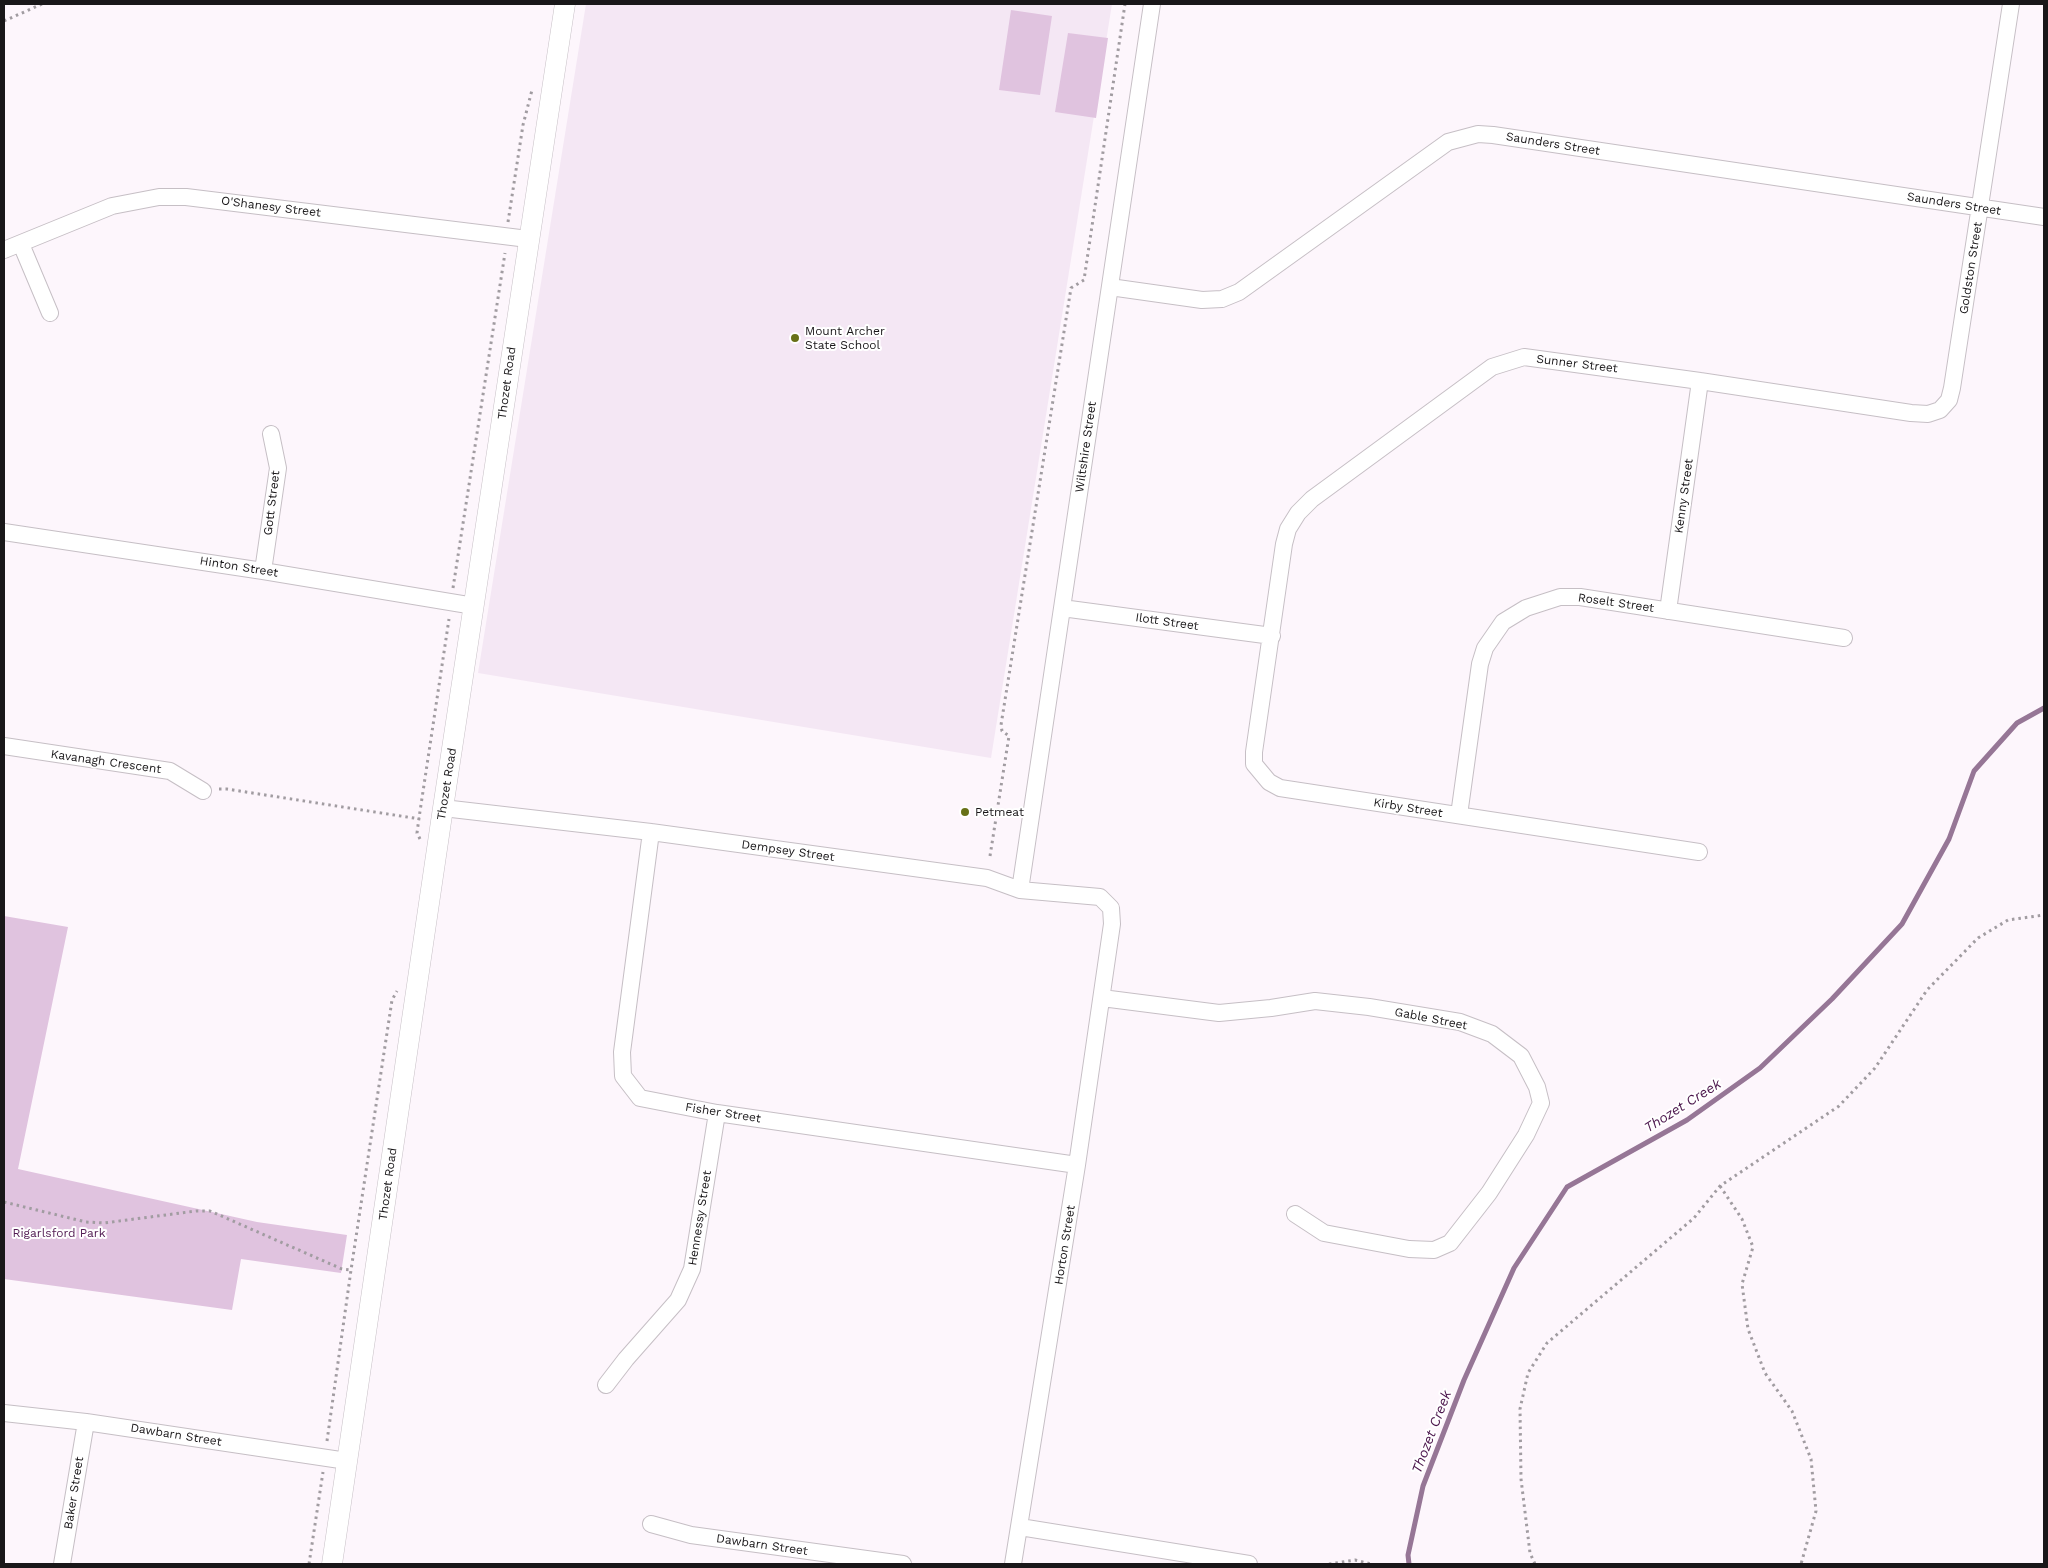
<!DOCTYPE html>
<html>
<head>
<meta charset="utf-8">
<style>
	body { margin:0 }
	#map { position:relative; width:2048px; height:1568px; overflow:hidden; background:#fdf6fc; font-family:"Work Sans",sans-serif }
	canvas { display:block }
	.frame { position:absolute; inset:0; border:5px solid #191719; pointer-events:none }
</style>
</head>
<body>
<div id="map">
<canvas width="2048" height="1568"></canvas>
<div class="frame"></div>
</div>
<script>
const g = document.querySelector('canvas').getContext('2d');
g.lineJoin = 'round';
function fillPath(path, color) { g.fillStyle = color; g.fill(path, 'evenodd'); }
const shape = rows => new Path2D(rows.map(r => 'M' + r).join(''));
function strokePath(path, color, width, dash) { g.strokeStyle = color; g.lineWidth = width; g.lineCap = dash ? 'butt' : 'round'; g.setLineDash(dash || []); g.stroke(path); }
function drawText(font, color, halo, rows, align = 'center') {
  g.font = font + ' "Work Sans",sans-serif'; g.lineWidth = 4; g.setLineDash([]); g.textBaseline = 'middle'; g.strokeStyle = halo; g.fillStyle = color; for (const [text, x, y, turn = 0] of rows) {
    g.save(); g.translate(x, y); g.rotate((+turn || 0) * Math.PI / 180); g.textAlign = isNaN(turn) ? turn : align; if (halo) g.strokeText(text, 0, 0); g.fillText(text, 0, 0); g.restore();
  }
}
fillPath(shape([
	[586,4,1112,4,991,758,478,673]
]), '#f4e7f4');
fillPath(shape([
	[1011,10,1052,16,1040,95,999,90],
	[1068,33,1108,38,1096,118,1055,112],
	[4,916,68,927,18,1169,257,1222,347,1235,341,1273,241,1259,232,1310,4,1279]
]), '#e0c3df');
strokePath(shape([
	[1409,1564,1408,1555,1423,1486,1464,1380,1514,1268,1567,1187,1687,1120,1760,1068,1832,999,1902,924,1949,839,1974,771,2017,723,2044,708]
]), '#967696', 5);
const minor = shape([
	[21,244,50,313],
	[4,250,112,206,159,197,186,197,528,239],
	[1110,287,1202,300,1222,299,1239,292,1448,142,1478,134,1493,135,2044,217],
	[4,532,263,571,474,606],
	[263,571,278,468,271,434],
	[1062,608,1272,636],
	[1668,611,1700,381],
	[4,746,170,771,203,791],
	[443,808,651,832,987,878,1020,890,1100,897,1111,908,1112,924,1077,1165,1013,1564],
	[1459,815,1480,664,1485,648,1503,622,1526,608,1560,597,1580,597,1844,638],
	[651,832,622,1052,623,1076,640,1098,717,1113,1077,1165],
	[1699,852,1280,788,1269,782,1254,764,1254,752,1284,544,1288,529,1298,513,1312,499,1492,367,1524,357,1700,381,1911,413,1928,414,1940,410,1949,400,1952,388,2011,4],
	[1020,890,1152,4],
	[1102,998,1219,1013,1271,1008,1315,1001,1369,1007,1460,1022,1492,1034,1521,1056,1537,1087,1541,1103,1526,1135,1489,1193,1450,1243,1434,1250,1409,1249,1324,1233,1295,1214],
	[606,1385,626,1359,678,1300,692,1269,717,1113],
	[4,1413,86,1422,347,1461],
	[651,1524,691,1535,903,1564],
	[1020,1527,1249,1564],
	[62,1564,86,1422]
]);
const tertiary = shape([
	[332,1564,443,808,565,4]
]);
strokePath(minor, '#c6bfc5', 18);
strokePath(tertiary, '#c6bfc5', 21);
strokePath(shape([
	[4,21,42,4],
	[508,222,523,125,532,90],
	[453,588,505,253],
	[219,789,227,789,420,819],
	[420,839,417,833,419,818,449,619],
	[990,856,1009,736,1002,731,1001,725,1071,288,1084,280,1125,4],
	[1720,1186,1742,1219,1753,1247,1742,1284,1748,1329,1765,1373,1792,1411,1811,1459,1816,1511,1801,1564],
	[4,1202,86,1222,104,1223,196,1211,210,1211,342,1269,351,1270],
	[327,1441,351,1270,392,1000,397,991],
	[309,1564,323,1472],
	[1329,1564,1355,1560,1371,1564],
	[1535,1564,1530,1553,1521,1479,1520,1409,1528,1373,1547,1343,1694,1218,1720,1186,1839,1106,1875,1068,1927,990,1978,938,2008,920,2044,915]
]), '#a19ca1', 3, [2.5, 4]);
strokePath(minor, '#fff', 16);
strokePath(tertiary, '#fff', 20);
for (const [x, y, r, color] of [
	[795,338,5,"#677017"],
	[965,812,5,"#677017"]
]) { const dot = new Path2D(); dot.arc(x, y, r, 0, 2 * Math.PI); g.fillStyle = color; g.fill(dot); strokePath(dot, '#fff', 2); }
drawText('12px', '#191719', '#fff', [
	["Saunders Street",1553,144,9],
	["Saunders Street",1954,204,9],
	["O'Shanesy Street",271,207,7],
	["Goldston Street",1971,268,-81],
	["Sunner Street",1577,364,7],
	["Thozet Road",507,383,-82],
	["Wiltshire Street",1086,447,-82],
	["Kenny Street",1684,496,-82],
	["Gott Street",272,503,-83],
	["Hinton Street",239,567,9],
	["Roselt Street",1616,603,8],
	["Ilott Street",1167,622,8],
	["Kavanagh Crescent",106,762,8],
	["Thozet Road",447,784,-81],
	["Kirby Street",1408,808,9],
	["Dempsey Street",788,851,8],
	["Gable Street",1431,1019,11],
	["Fisher Street",723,1113,9],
	["Thozet Road",388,1184,-82],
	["Hennessy Street",700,1218,-81],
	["Horton Street",1065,1245,-81],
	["Dawbarn Street",176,1435,9],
	["Baker Street",74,1493,-81],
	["Dawbarn Street",762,1545,8]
]);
drawText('12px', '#191719', '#fff', [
	["Mount Archer",805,331],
	["State School",805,345],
	["Petmeat",975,812]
], 'left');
drawText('12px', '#511b52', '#fff', [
	["Rigarlsford Park",59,1233]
]);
drawText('italic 14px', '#4b154c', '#fff', [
	["Thozet Creek",1683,1106,-32],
	["Thozet Creek",1432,1432,-69]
]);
</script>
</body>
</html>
